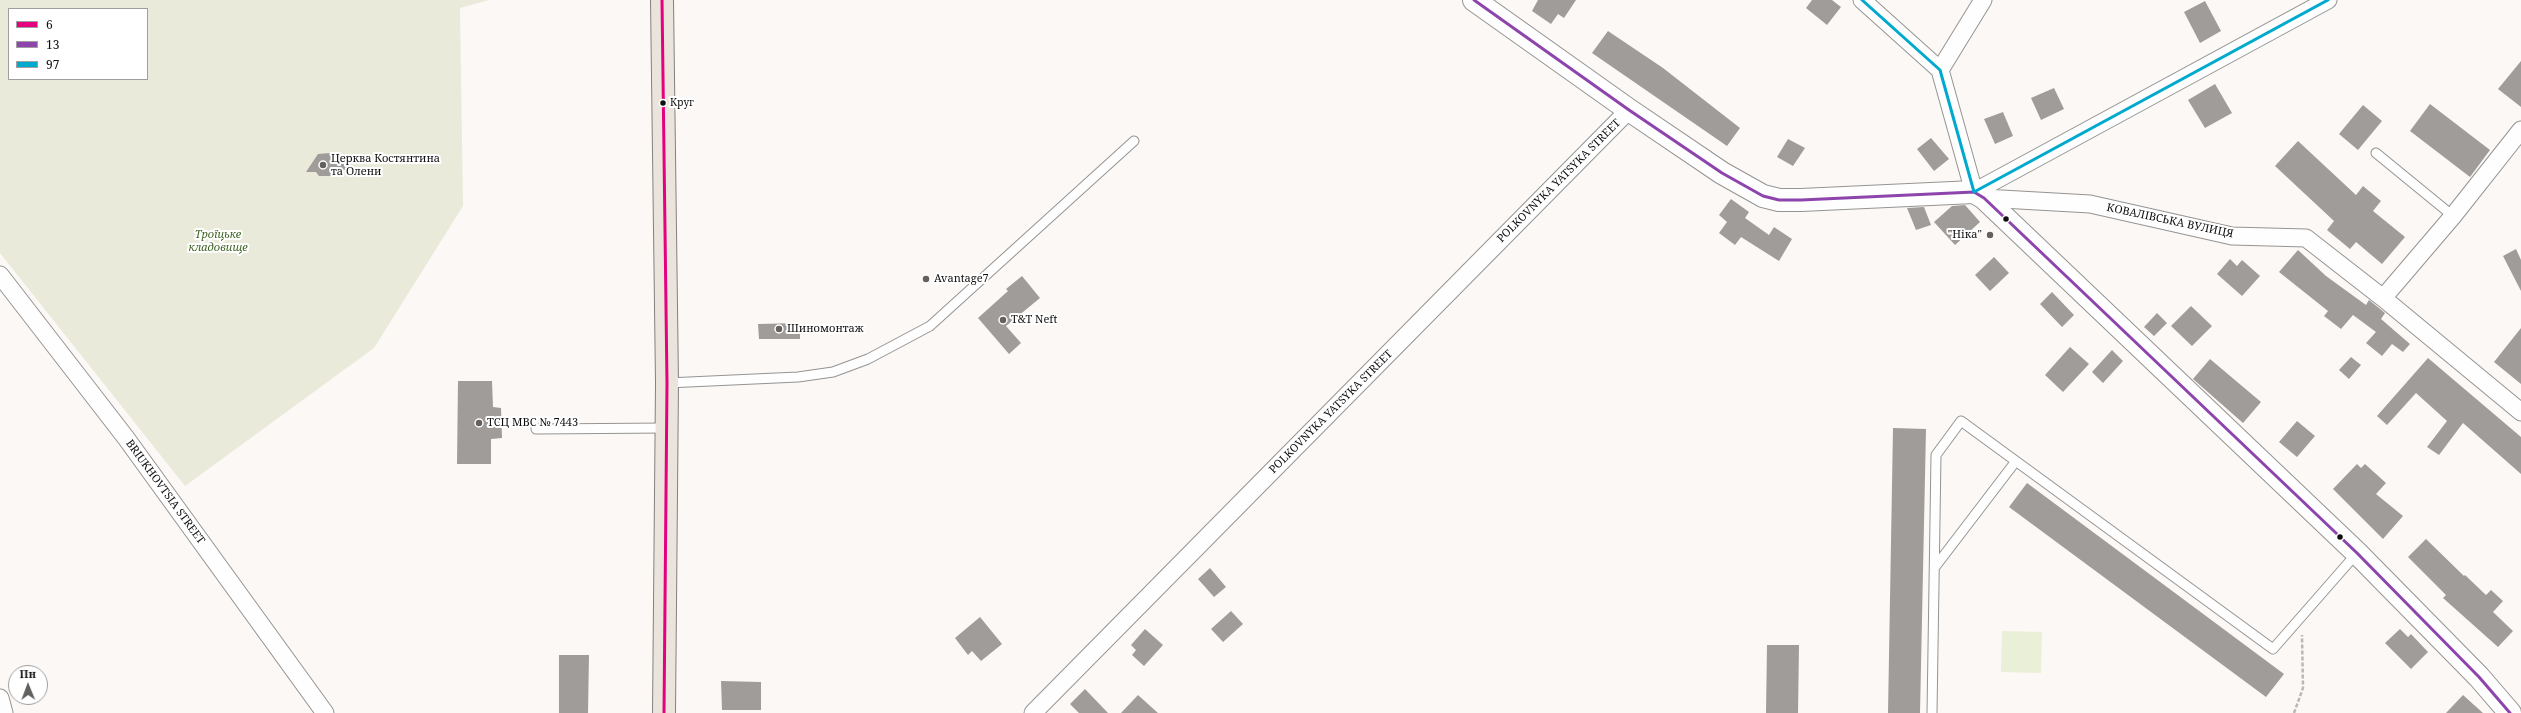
<!DOCTYPE html>
<html>
<head>
<meta charset="utf-8">
<style>
	body { margin:0 }
	#map { position:relative; width:2521px; height:713px; overflow:hidden; background:#fbf8f5; font-family:"Noto Serif",serif }
	canvas { display:block }
	.legend { position:absolute; left:8px; top:8px; width:140px; height:72px; box-sizing:border-box; background:#fff; border:1px solid #9f9f9f; margin:0; padding:5px 7px; list-style:none; font-size:12px; color:#0f0f0f }
	.legend li { display:flex; align-items:center; gap:8px; height:20px }
	.legend b { width:20px; border:1px solid #9f9f9f }
	.north { position:absolute; left:8px; top:665px; width:40px; height:40px; box-sizing:border-box; background:#fff; border:1px solid #9f9f9f; border-radius:50%; rotate:359deg; font-size:11px; font-weight:700; line-height:16px; text-align:center; color:#0f0f0f }
	.north::after { content:''; display:block; margin:auto; width:14px; height:18px; background:#626160; clip-path:polygon(50% 0,100% 100%,50% 72%,0 100%) }
</style>
</head>
<body>
<div id="map">
<canvas width="2521" height="713"></canvas>
<ul class="legend">
<li><b style="height:5px;background:#e5007d"></b>6</li>
<li><b style="height:5px;background:#8e44ad"></b>13</li>
<li><b style="height:5px;background:#00a9ce"></b>97</li>
</ul>
<div class="north">Пн</div>
</div>
<script>
const g = document.querySelector('canvas').getContext('2d');
g.lineJoin = 'round';
function fillPath(path, color) { g.fillStyle = color; g.fill(path, 'evenodd'); }
const shape = rows => new Path2D(rows.map(r => 'M' + r).join(''));
function strokePath(path, color, width, dash) { g.strokeStyle = color; g.lineWidth = width; g.lineCap = dash ? 'butt' : 'round'; g.setLineDash(dash || []); g.stroke(path); }
function drawText(font, color, halo, rows, align = 'center') {
  g.font = font + ' "Noto Serif",serif'; g.lineWidth = 4; g.setLineDash([]); g.textBaseline = 'middle'; g.strokeStyle = halo; g.fillStyle = color; for (const [text, x, y, turn = 0] of rows) {
    g.save(); g.translate(x, y); g.rotate((+turn || 0) * Math.PI / 180); g.textAlign = isNaN(turn) ? turn : align; if (halo) g.strokeText(text, 0, 0); g.fillText(text, 0, 0); g.restore();
  }
}
fillPath(shape([
	[2002,631,2042,632,2041,673,2001,672]
]), '#eaefd7');
fillPath(shape([
	[0,0,489,0,460,8,463,206,374,348,185,486,0,253],
	[9,9,147,9,147,79,9,79]
]), '#eaeada');
fillPath(shape([
	[1538,0,1576,0,1564,18,1558,14,1551,24,1532,11],
	[1812,0,1832,0,1841,7,1827,25,1806,8],
	[2205,1,2221,31,2200,43,2184,12],
	[1608,31,1663,68,1740,128,1727,146,1592,53],
	[2521,61,2521,107,2498,89],
	[2215,84,2232,113,2205,128,2188,100],
	[2054,88,2064,109,2041,120,2031,98],
	[2430,104,2490,150,2470,177,2410,131],
	[2363,105,2382,121,2358,150,2339,134],
	[2003,112,2013,136,1995,144,1984,119],
	[1931,138,1949,159,1934,171,1917,149],
	[1788,139,1805,148,1793,166,1777,157],
	[2298,141,2356,195,2363,186,2381,201,2373,211,2405,237,2382,264,2356,242,2350,249,2327,230,2334,221,2275,166],
	[330,153,333,158,346,157,346,170,334,171,331,176,319,176,316,172,306,172,318,154],
	[1731,199,1749,212,1745,218,1769,235,1774,227,1792,239,1779,261,1741,237,1735,245,1719,233,1727,222,1719,215],
	[1965,205,1980,222,1955,245,1934,222,1952,206],
	[1924,207,1931,225,1916,230,1907,208],
	[2516,249,2521,260,2521,291,2503,256],
	[2298,250,2326,276,2366,305,2369,300,2385,313,2381,319,2410,344,2403,352,2392,344,2382,356,2366,343,2376,332,2353,315,2341,329,2324,316,2328,311,2279,272],
	[1994,257,2009,273,1990,291,1975,275],
	[2230,259,2237,266,2242,260,2260,276,2242,296,2217,274],
	[1022,276,1040,298,1006,326,1021,343,1009,354,978,318,1008,291,1006,289],
	[2052,292,2074,315,2062,327,2040,304],
	[2191,306,2212,326,2192,346,2171,326],
	[2157,313,2167,323,2154,336,2144,327],
	[800,323,800,339,759,339,758,324],
	[2521,328,2521,384,2494,362],
	[2070,347,2089,364,2063,392,2045,375],
	[2112,350,2123,361,2103,383,2092,372],
	[2351,357,2361,365,2349,379,2339,370],
	[2428,358,2521,437,2521,474,2463,423,2439,455,2427,447,2447,421,2416,393,2387,425,2377,416],
	[2210,359,2261,402,2243,423,2193,379],
	[458,381,492,381,493,407,501,408,502,438,491,439,491,464,457,464],
	[2297,421,2315,436,2297,457,2279,442],
	[1893,428,1926,429,1920,713,1888,713],
	[2357,464,2361,468,2365,464,2386,483,2376,494,2403,516,2383,539,2333,489],
	[2027,483,2284,674,2266,697,2009,507],
	[2426,539,2464,576,2465,575,2486,595,2491,590,2503,601,2493,612,2513,631,2498,647,2443,598,2446,595,2408,557],
	[1210,568,1226,587,1214,597,1198,579],
	[1231,611,1243,624,1223,642,1211,629],
	[980,617,1002,644,981,661,972,651,968,655,955,638],
	[1145,629,1163,645,1144,666,1132,655,1136,650,1131,645],
	[2400,629,2408,637,2411,634,2428,652,2411,669,2385,643],
	[1767,645,1799,645,1798,713,1766,713],
	[559,655,589,655,588,713,559,713],
	[721,681,761,682,761,710,722,710],
	[1085,689,1108,713,1079,713,1070,704],
	[1138,695,1158,713,1121,713],
	[2463,695,2483,713,2446,713]
]), '#9f9c9a');
const service = shape([
	[2376,153,2453,216],
	[667,383,798,377,833,372,868,359,930,326,1134,141],
	[536,429,667,428],
	[1935,567,2016,461],
	[1932,713,1936,455,1961,421,2273,649,2357,553]
]);
const minor = shape([
	[1862,0,1940,70,1974,192,2328,0],
	[1940,70,1983,0],
	[1984,198,2090,204,2232,236,2306,238,2383,298,2521,412],
	[0,275,126,438,325,713],
	[2383,298,2453,216,2521,130],
	[0,698,4,713],
	[1033,713,1629,110]
]);
const tertiary = shape([
	[1474,0,1629,110,1722,173,1763,196,1779,200,1801,200,1974,192,1984,198,2357,553,2479,677,2510,713]
]);
const primary = shape([
	[662,0,667,383,664,713]
]);
strokePath(service, '#959493', 11);
strokePath(minor, '#959493', 19);
strokePath(tertiary, '#959493', 24);
strokePath(primary, '#838180', 24);
strokePath(shape([
	[2294,713,2303,688,2302,635]
]), '#b9b8b8', 2.5, [4, 2]);
strokePath(service, '#fefefe', 9);
strokePath(minor, '#fefefe', 17);
strokePath(tertiary, '#fefefe', 22);
strokePath(primary, '#ebe4dc', 22);
strokePath(shape([
	[662,0,667,383,664,713]
]), '#e5007d', 3);
strokePath(shape([
	[1474,0,1629,110,1722,173,1763,196,1779,200,1801,200,1974,192,1984,198,2357,553,2479,677,2510,713]
]), '#8e44ad', 3);
strokePath(shape([
	[1862,0,1940,70,1974,192,2328,0]
]), '#00a9ce', 3);
for (const [x, y, r, color] of [
	[663,103,3.5,"#0f0f0f"],
	[323,165,4,"#626160"],
	[2006,219,3.5,"#0f0f0f"],
	[1990,235,4,"#626160"],
	[926,279,4,"#626160"],
	[1003,320,4,"#626160"],
	[779,329,4,"#626160"],
	[479,423,4,"#626160"],
	[2340,537,3.5,"#0f0f0f"]
]) { const dot = new Path2D(); dot.arc(x, y, r, 0, 2 * Math.PI); g.fillStyle = color; g.fill(dot); strokePath(dot, '#fff', 1.5); }
drawText('10px', '#0f0f0f', '#fff', [
	["Круг",670,103]
], 'left');
drawText('11px', '#0f0f0f', '#fff', [
	["Церква Костянтина",331,159],
	["та Олени",331,172],
	["\"Ніка\"",1982,235,"right"],
	["Avantage7",934,279],
	["T&T Neft",1011,320],
	["Шиномонтаж",787,329],
	["ТСЦ МВС № 7443",487,423]
], 'left');
drawText('11px', '#0f0f0f', '#fff', [
	["POLKOVNYKA YATSYKA STREET",1559,181,-45],
	["КОВАЛІВСЬКА ВУЛИЦЯ",2170,221,12],
	["POLKOVNYKA YATSYKA STREET",1331,412,-45],
	["BRIUKHOVTSIA STREET",165,492,54]
]);
drawText('italic 11px', '#3f6324', '#fff', [
	["Троїцьке",218,235],
	["кладовище",218,248]
]);
</script>
</body>
</html>
